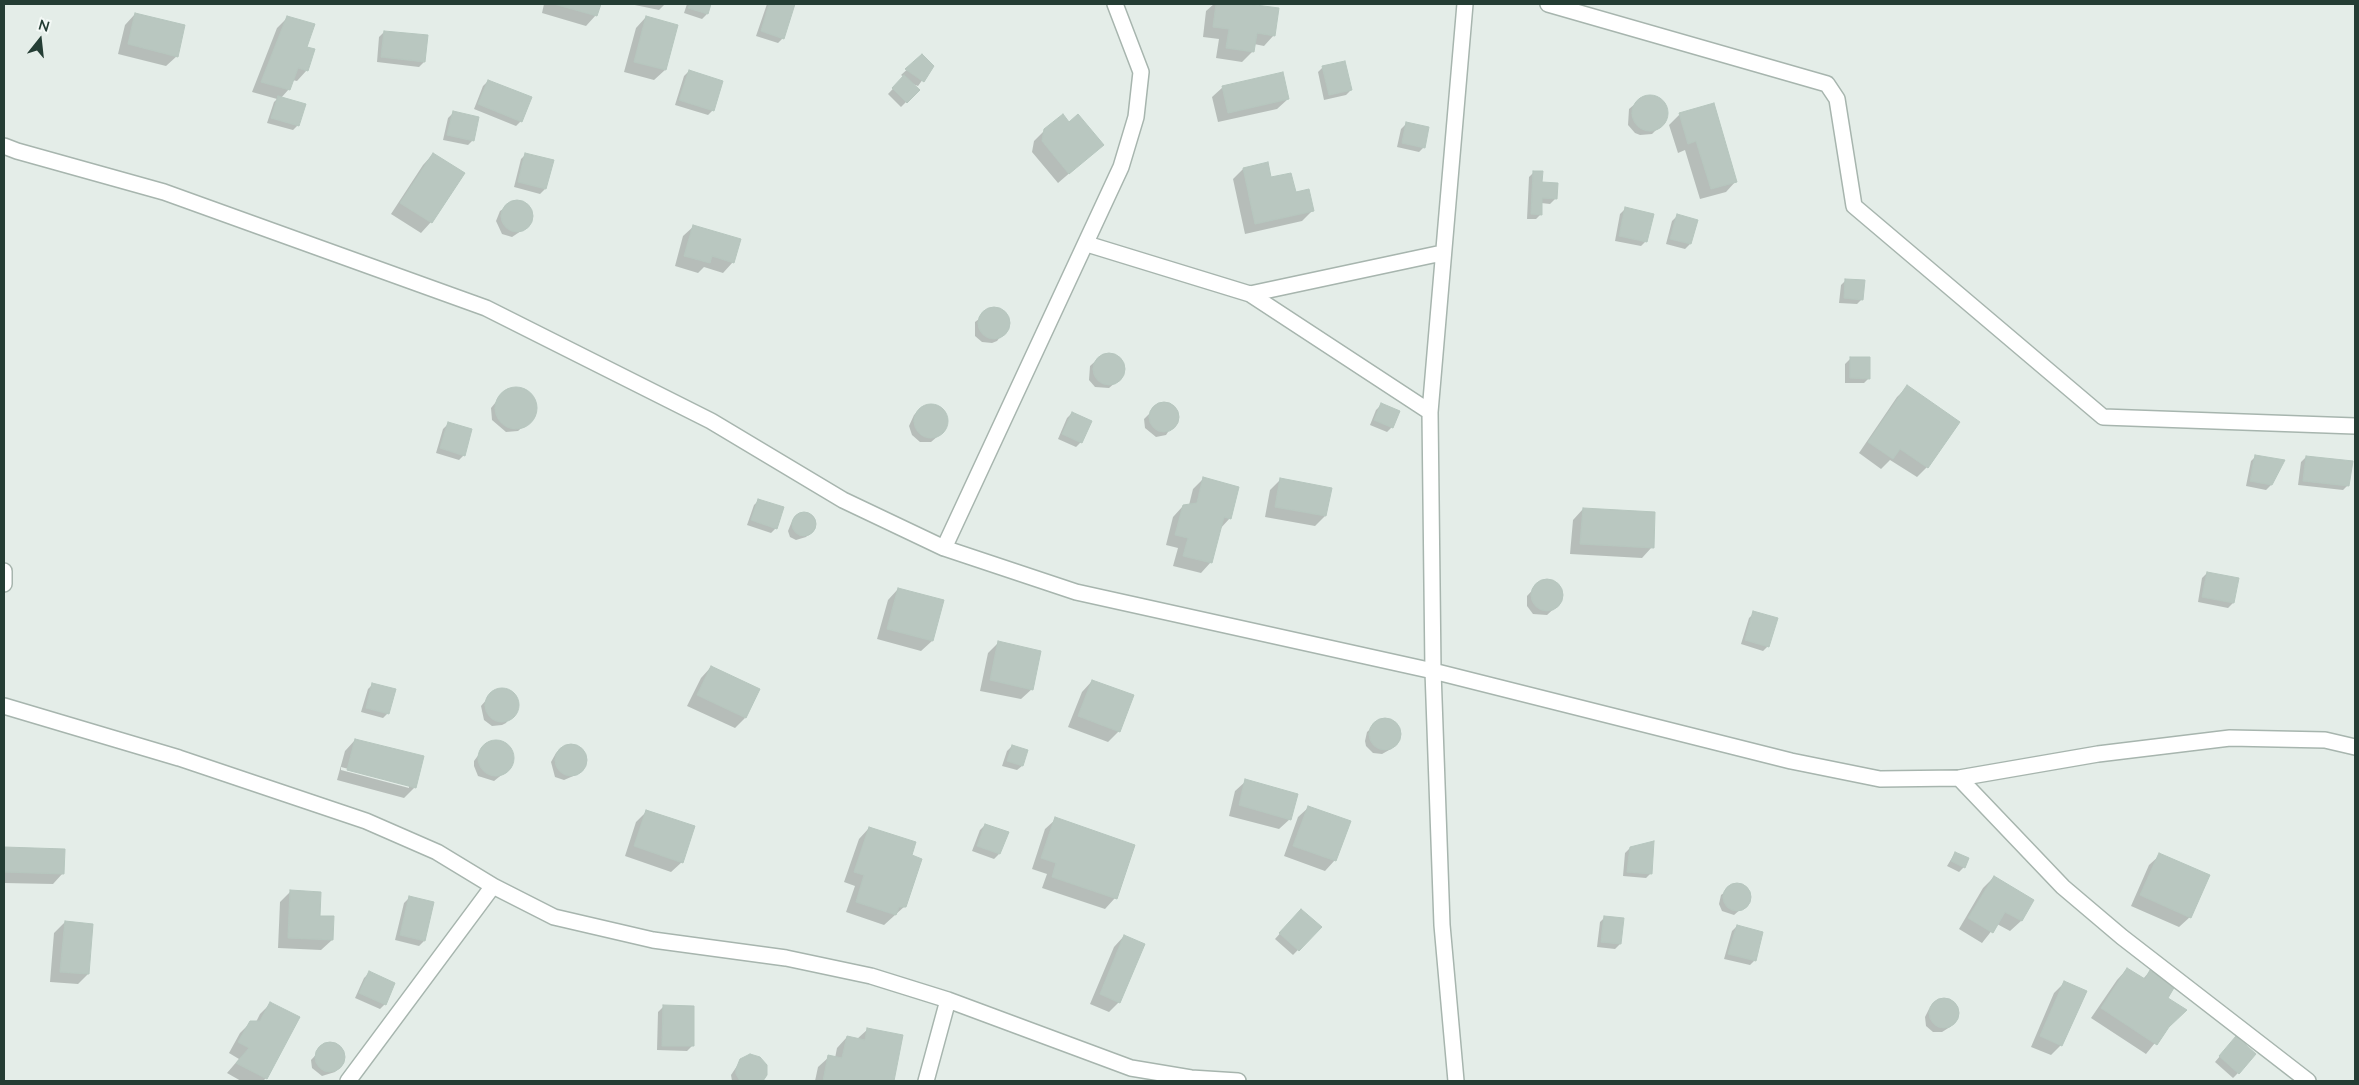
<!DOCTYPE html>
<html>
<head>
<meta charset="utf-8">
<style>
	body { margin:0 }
	#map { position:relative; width:2359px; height:1085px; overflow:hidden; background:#e4ede8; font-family:Lato,sans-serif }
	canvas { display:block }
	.frame { position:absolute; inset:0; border:5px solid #243d34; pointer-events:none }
	.north { position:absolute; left:15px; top:15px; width:50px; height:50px; -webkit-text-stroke:4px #f4f9f6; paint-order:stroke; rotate:16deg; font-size:14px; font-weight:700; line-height:20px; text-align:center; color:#243d34 }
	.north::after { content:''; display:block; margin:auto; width:18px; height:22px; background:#243d34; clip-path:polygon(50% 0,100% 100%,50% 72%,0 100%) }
</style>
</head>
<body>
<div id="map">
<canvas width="2359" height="1085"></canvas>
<div class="frame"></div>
<div class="north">N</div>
</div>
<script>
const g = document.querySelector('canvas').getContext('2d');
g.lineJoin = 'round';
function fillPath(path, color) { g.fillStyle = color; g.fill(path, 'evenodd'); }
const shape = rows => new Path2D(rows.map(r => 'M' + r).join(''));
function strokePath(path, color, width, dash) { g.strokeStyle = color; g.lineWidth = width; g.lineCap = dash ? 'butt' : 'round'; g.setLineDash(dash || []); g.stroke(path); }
fillPath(shape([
	[544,4,599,4,596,15,586,26,542,13],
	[630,4,665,4,659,10],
	[687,4,710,4,707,14,702,19,684,13],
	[767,4,793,5,783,38,778,43,756,36],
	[1214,4,1238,4,1278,9,1274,35,1264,46,1254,44,1253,51,1242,62,1216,58,1219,39,1203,37,1206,11],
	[135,14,177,56,166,66,118,54,125,25],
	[646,17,665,70,654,80,624,72,636,28],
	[287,18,305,48,307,70,297,81,292,80,289,89,281,98,298,125,293,130,267,123,274,102,277,99,252,92,277,28],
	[384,32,424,62,419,67,377,62,379,37],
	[922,56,932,67,918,86,910,83,918,90,901,107,888,94,904,77,901,75],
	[1323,67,1351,90,1346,95,1324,100,1318,72],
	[689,71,713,110,708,115,675,105,684,76],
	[488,81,521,121,516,126,474,109,483,86],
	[1223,87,1288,99,1277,109,1218,122,1212,97],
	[1654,96,1664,103,1666,108,1666,120,1652,134,1640,135,1635,133,1628,125,1629,109,1643,97],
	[453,113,473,140,468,145,443,140,448,118],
	[1680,114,1736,181,1726,192,1700,199,1685,150,1678,153,1669,125],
	[1406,124,1424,147,1419,152,1397,147,1401,129],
	[1045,130,1102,145,1058,183,1032,152,1034,141],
	[433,154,431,222,421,233,391,214,423,165],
	[526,154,545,189,540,194,514,187,521,159],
	[1267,164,1270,179,1295,194,1312,211,1302,221,1245,234,1233,179,1243,169],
	[1534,172,1541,183,1555,199,1550,204,1541,203,1541,214,1536,219,1527,219,1529,177],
	[513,202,522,203,529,208,531,218,527,227,512,237,502,234,496,221,500,211],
	[1625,209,1646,241,1641,246,1615,241,1620,214],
	[1677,216,1690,244,1685,249,1666,244,1672,221],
	[694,226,733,262,723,273,704,267,698,273,675,266,683,236],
	[1846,280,1862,299,1857,304,1839,303,1841,285],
	[992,309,1001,310,1007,317,1008,327,997,341,992,343,982,342,975,336,975,322],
	[1103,354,1114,354,1122,360,1124,365,1123,376,1109,388,1095,387,1089,380,1090,366],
	[1850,359,1869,378,1864,383,1845,383,1845,364],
	[1907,387,1927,467,1917,477,1890,460,1881,469,1859,453,1897,397],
	[516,388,523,389,533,398,535,411,534,417,518,431,506,432,492,420,491,408,504,392],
	[1159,404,1169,404,1176,409,1178,417,1166,435,1156,437,1145,428,1144,419],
	[935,405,943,410,946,415,945,430,931,442,920,442,912,435,909,426,914,415,919,410,924,406],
	[1381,405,1392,427,1387,432,1370,425,1376,410],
	[1072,413,1081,442,1076,447,1058,439,1067,418],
	[448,424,464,455,459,460,436,453,443,429],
	[2256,456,2271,485,2266,490,2246,486,2251,461],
	[2306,457,2348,485,2343,490,2298,485,2301,462],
	[1203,479,1230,518,1220,529,1211,562,1201,573,1173,566,1178,548,1166,545,1173,517,1183,506,1189,505,1193,489],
	[1281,479,1325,516,1315,526,1265,517,1270,490],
	[759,500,776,528,771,533,747,525,754,505],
	[1583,509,1652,547,1642,558,1570,554,1573,520],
	[808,514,813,519,815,526,811,532,806,537,796,540,790,537,788,531,792,521,797,516],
	[2207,573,2233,603,2228,608,2198,602,2202,578],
	[1543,581,1557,585,1562,593,1560,603,1547,615,1533,614,1527,606,1527,596,1539,583],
	[898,589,932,641,921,651,877,639,888,600],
	[1754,613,1768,646,1763,651,1741,644,1749,618],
	[998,643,1032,689,1021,699,980,691,988,653],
	[711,667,745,718,735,728,687,706,701,678],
	[1092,681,1119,731,1108,742,1068,727,1082,692],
	[373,684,388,713,383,718,361,712,368,689],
	[503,689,515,697,517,708,506,723,502,725,492,726,484,720,481,706,493,692],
	[1380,720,1389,720,1397,726,1399,739,1391,749,1382,754,1373,753,1366,746,1365,741,1367,732],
	[355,740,415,787,404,798,337,780,345,751],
	[341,767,409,785,409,788,341,770],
	[495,741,500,742,510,748,513,759,509,769,494,781,478,776,474,766,474,761,485,746],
	[575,745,583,751,587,760,583,769,578,774,564,780,555,777,551,762,556,753,561,748],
	[1012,746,1022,766,1017,770,1002,766,1007,751],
	[1246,781,1290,819,1279,829,1229,816,1235,791],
	[1309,807,1335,860,1325,871,1284,856,1298,817],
	[647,811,682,862,671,872,625,856,636,822],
	[1056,819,1115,898,1105,909,1042,888,1047,874,1032,869,1045,829],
	[985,825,1007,833,999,854,994,859,972,851,980,830],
	[869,828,910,856,905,906,884,925,846,912,855,886,844,882,859,839],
	[4,848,63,850,63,873,53,884,4,883],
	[1630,848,1651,873,1646,878,1623,876,1625,853],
	[1955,853,1964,867,1959,872,1947,866],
	[2160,855,2190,917,2179,927,2131,906,2149,865],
	[1994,877,2033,900,2021,921,2010,931,1997,924,1982,943,1959,929,1983,888],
	[1734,885,1742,886,1748,891,1749,902,1734,915,1722,911,1719,904,1721,895],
	[290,892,318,917,332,940,321,950,278,948,280,902],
	[409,898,433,903,424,941,419,946,395,940,404,903],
	[1301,910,1320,927,1293,955,1275,939],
	[1605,917,1623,919,1620,944,1615,949,1597,947,1600,922],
	[65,922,88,974,78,984,50,982,54,933],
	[1737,926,1755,960,1750,965,1724,959,1732,931],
	[1124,936,1119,1002,1109,1012,1090,1004,1114,947],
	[2127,969,2143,979,2150,971,2167,1028,2146,1054,2091,1018,2117,980],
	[369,973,385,1004,380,1009,355,998,364,978],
	[2065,982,2061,1045,2051,1055,2031,1047,2054,993],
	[1939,1001,1952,1002,1958,1009,1955,1022,1950,1027,1942,1032,1933,1032,1926,1026,1925,1017,1929,1009],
	[271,1003,266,1078,263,1081,241,1081,227,1073,239,1059,229,1053,240,1033,251,1022,256,1022,260,1014],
	[663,1007,692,1046,687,1051,657,1050,658,1012],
	[868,1029,902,1036,893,1081,815,1081,818,1067,829,1057,835,1058,837,1048,847,1037,857,1039],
	[2231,1043,2238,1073,2233,1078,2215,1062],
	[326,1044,334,1044,341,1050,343,1058,335,1072,322,1076,312,1068,311,1060],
	[741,1060,764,1079,761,1081,732,1081,731,1075]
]), '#0003');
const building = shape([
	[554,4,601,4,597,16,554,4],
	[690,4,711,4,708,14,688,8,690,4],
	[769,4,795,4,784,39,761,31,769,4],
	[1216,4,1248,4,1279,8,1275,36,1257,33,1254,52,1226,48,1229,29,1213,27,1216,4],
	[135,13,185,25,178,57,128,44,135,13],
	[287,16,315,24,307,47,315,49,308,71,298,68,290,90,261,82,287,16],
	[646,16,678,25,666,70,634,62,646,16],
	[384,31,428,35,425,62,381,57,384,31],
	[922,54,934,66,924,82,905,69,922,54],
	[1345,61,1352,90,1329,95,1322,66,1345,61],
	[689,70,723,81,714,111,679,100,689,70],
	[1283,72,1289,99,1228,113,1222,86,1283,72],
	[904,75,920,90,907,103,892,88,904,75],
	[488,80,532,97,522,122,478,104,488,80],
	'1632 113a18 18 0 1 1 36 0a18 18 0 1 1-36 0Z',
	[278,96,306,104,299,126,271,118,278,96],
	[1714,103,1737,182,1711,189,1696,141,1688,144,1679,113,1714,103],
	[453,111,479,117,474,141,447,135,453,111],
	[1063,114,1069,122,1078,114,1104,145,1069,174,1042,141,1044,129,1063,114],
	[1406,122,1429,127,1425,148,1402,143,1406,122],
	[433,153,465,173,432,223,400,203,433,153],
	[525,153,554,160,546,189,518,182,525,153],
	[1268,162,1271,177,1291,173,1296,192,1309,189,1314,211,1255,224,1243,168,1268,162],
	[1533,171,1543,171,1542,182,1558,183,1557,199,1542,198,1542,215,1531,214,1533,171],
	'501 216a16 16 0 1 1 32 0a16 16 0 1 1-32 0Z',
	[1625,207,1654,214,1647,242,1619,236,1625,207],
	[1677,214,1698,220,1691,244,1670,239,1677,214],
	[693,225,741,239,734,263,712,256,710,263,684,256,693,225],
	[1845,279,1865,280,1863,300,1844,298,1845,279],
	'978 323a16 16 0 1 1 32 0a16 16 0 1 1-32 0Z',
	'1093 369a16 16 0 1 1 32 0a16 16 0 1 1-32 0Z',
	[1850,357,1870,357,1870,379,1850,378,1850,357],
	[1907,385,1960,422,1928,468,1900,449,1893,459,1868,442,1907,385],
	'495 408a21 21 0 1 1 42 0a21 21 0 1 1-42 0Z',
	'1149 417a15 15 0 1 1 30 0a15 15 0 1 1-30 0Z',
	[1381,403,1400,411,1393,428,1374,420,1381,403],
	'914 421a17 17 0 1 1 34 0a17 17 0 1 1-34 0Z',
	[1072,412,1092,421,1082,443,1062,434,1072,412],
	[448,422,472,429,465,456,440,448,448,422],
	[2255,455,2285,460,2272,485,2250,481,2255,455],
	[2306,456,2353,461,2349,486,2303,481,2306,456],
	[1203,477,1239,487,1231,519,1224,517,1212,563,1183,556,1188,538,1175,535,1183,505,1197,503,1203,477],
	[1280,478,1332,488,1326,516,1275,507,1280,478],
	[758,499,784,507,777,529,751,520,758,499],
	[1583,508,1655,512,1654,548,1580,544,1583,508],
	'792 524a12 12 0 1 1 24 0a12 12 0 1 1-24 0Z',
	[2207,572,2239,578,2234,603,2202,597,2207,572],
	'1531 595a16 16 0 1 1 32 0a16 16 0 1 1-32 0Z',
	[898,588,944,600,933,641,887,629,898,588],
	[1753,611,1778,618,1769,647,1745,640,1753,611],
	[998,641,1041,651,1033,690,990,680,998,641],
	[711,666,760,689,746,718,697,695,711,666],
	[1092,680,1134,695,1120,732,1078,716,1092,680],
	[372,683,396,689,389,714,366,708,372,683],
	'485 705a17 17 0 1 1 34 0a17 17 0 1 1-34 0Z',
	'1369 734a16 16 0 1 1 32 0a16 16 0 1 1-32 0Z',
	[355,739,424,756,416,788,347,770,355,739],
	'478 758a18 18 0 1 1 36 0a18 18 0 1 1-36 0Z',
	'555 760a16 16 0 1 1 32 0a16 16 0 1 1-32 0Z',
	[1012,745,1028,750,1023,766,1007,761,1012,745],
	[1245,779,1298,794,1291,820,1239,805,1245,779],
	[1308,806,1351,821,1336,861,1293,846,1308,806],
	[646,810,695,826,683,863,634,846,646,810],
	[1055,817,1135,845,1117,899,1052,877,1056,863,1041,858,1055,817],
	[985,824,1009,832,1000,854,977,846,985,824],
	[869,827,916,842,912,855,922,859,906,907,899,907,896,915,856,902,864,875,854,872,869,827],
	[1654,841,1652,874,1627,872,1630,847,1654,841],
	[4,847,65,849,64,874,4,872,4,847],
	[1955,852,1969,858,1965,868,1951,861,1955,852],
	[2159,853,2210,875,2191,918,2140,895,2159,853],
	[1994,876,2034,900,2022,921,2005,912,1993,933,1968,918,1994,876],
	'1723 897a14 14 0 1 1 28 0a14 14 0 1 1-28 0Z',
	[290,890,321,892,320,916,334,916,333,940,288,938,290,890],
	[409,896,434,902,425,941,400,935,409,896],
	[1301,909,1322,927,1299,951,1279,933,1301,909],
	[1604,916,1624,918,1621,944,1601,942,1604,916],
	[65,921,93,924,89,974,60,972,65,921],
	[1737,925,1763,932,1756,961,1728,954,1737,925],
	[1124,935,1145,944,1120,1003,1100,994,1124,935],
	[2127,968,2145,979,2150,970,2175,986,2168,998,2187,1010,2169,1027,2157,1045,2101,1008,2127,968],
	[369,971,395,983,386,1005,359,993,369,971],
	[2064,981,2087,991,2062,1046,2040,1036,2064,981],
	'1929 1013a15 15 0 1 1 30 0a15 15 0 1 1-30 0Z',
	[270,1002,300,1017,267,1079,236,1063,249,1048,238,1042,250,1021,260,1021,270,1002],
	[663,1005,694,1006,694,1046,662,1046,663,1005],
	[867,1028,903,1035,894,1081,823,1081,828,1055,842,1058,847,1036,865,1040,867,1028],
	[2236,1036,2256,1054,2239,1074,2219,1056,2236,1036],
	'315 1057a15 15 0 1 1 30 0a15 15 0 1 1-30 0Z',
	[750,1054,760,1057,767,1065,767,1075,763,1081,740,1081,736,1074,736,1069,740,1059,750,1054]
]);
fillPath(building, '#b9c7c0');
strokePath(building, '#b6c6be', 1);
const street = shape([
	[1465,4,1430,412,1433,671,1791,761,1880,779,1959,778,2098,754,2230,738,2325,740,2355,747],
	[1548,4,1827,84,1837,99,1854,206,2103,417,2355,426],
	[4,146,17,151,164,192,486,308,711,421,843,500,944,548,1076,592,1433,671,1442,925,1456,1081],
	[1087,244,1250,294],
	[1430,412,1250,294,1442,253],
	[944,548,1121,167,1136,117,1141,72,1115,4],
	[4,571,4,584],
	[4,706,179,758,366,821,437,852,493,886,348,1081],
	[1959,778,2063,887,2122,937,2308,1081],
	[493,886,554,917,653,940,786,958,871,976,948,1000,1131,1068,1191,1078,1238,1081],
	[926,1081,948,1000]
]);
strokePath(street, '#a7b5ae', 18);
strokePath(street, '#fff', 15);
</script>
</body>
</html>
